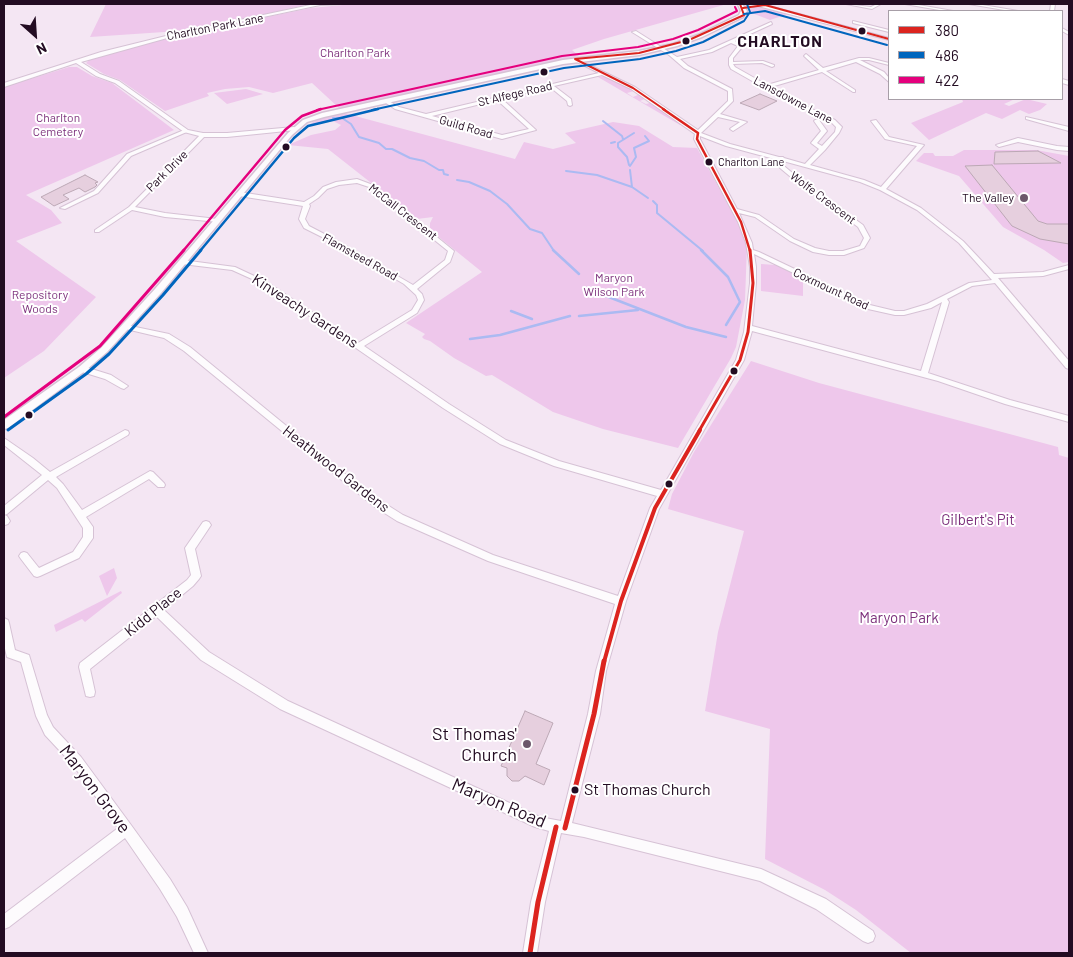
<!DOCTYPE html>
<html>
<head>
<meta charset="utf-8">
<style>
	body { margin:0 }
	#map { position:relative; width:1073px; height:957px; overflow:hidden; background:#f4e6f3; font-family:Barlow,sans-serif }
	canvas { display:block }
	.frame { position:absolute; inset:0; border:5px solid #230c22; pointer-events:none }
	.legend { position:absolute; left:888px; top:10px; width:175px; height:90px; box-sizing:border-box; background:#fff; border:1px solid #a79ea7; margin:0; padding:6px 9px; list-style:none; font-size:15px; color:#230c22 }
	.legend li { display:flex; align-items:center; gap:10px; height:25px }
	.legend b { width:25px; border:1px solid #a79ea7 }
	.north { position:absolute; left:10px; top:10px; width:50px; height:50px; -webkit-text-stroke:4px #fff; paint-order:stroke; rotate:154deg; font-size:14px; font-weight:700; line-height:20px; text-align:center; color:#230c22 }
	.north::after { content:''; display:block; margin:auto; width:18px; height:22px; background:#230c22; clip-path:polygon(50% 0,100% 100%,50% 72%,0 100%) }
</style>
</head>
<body>
<div id="map">
<canvas width="1073" height="957"></canvas>
<div class="frame"></div>
<ul class="legend">
<li><b style="height:6px;background:#dc241f"></b>380</li>
<li><b style="height:6px;background:#0065bd"></b>486</li>
<li><b style="height:6px;background:#e5007d"></b>422</li>
</ul>
<div class="north">N</div>
</div>
<script>
const g = document.querySelector('canvas').getContext('2d');
g.lineJoin = 'round';
function fillPath(path, color) { g.fillStyle = color; g.fill(path, 'evenodd'); }
const shape = rows => new Path2D(rows.map(r => 'M' + r).join(''));
function strokePath(path, color, width, dash) { g.strokeStyle = color; g.lineWidth = width; g.lineCap = dash ? 'butt' : 'round'; g.setLineDash(dash || []); g.stroke(path); }
function drawText(font, color, halo, rows, align = 'center') {
  g.font = font + ' Barlow,sans-serif'; g.lineWidth = 4; g.setLineDash([]); g.textBaseline = 'middle'; g.strokeStyle = halo; g.fillStyle = color; for (const [text, x, y, turn = 0] of rows) {
    g.save(); g.translate(x, y); g.rotate((+turn || 0) * Math.PI / 180); g.textAlign = isNaN(turn) ? turn : align; if (halo) g.strokeText(text, 0, 0); g.fillText(text, 0, 0); g.restore();
  }
}
fillPath(shape([
	[106,4,310,4,217,25,179,31,90,37],
	[353,4,727,4,604,39,572,50,579,56,339,108,312,83,273,93,249,87,225,89,207,93,209,96,165,111,120,80,104,74,86,63,89,60,126,49,178,35,311,8],
	[761,6,788,13,788,14,770,20,749,12,749,9],
	[69,67,77,67,92,76,112,83,174,130,26,195,51,210,62,223,16,241,96,297,44,351,4,378,4,87],
	[604,76,634,91,627,93,633,97,640,94,647,98,640,101,646,104,653,102,682,125,680,125,598,77],
	[246,89,263,94,227,104,214,93],
	[962,99,1015,99,1004,104,1009,106,1026,99,1047,104,1040,110,1029,114,1020,110,1002,119,986,113,929,140,911,123,963,102],
	[344,113,515,159,524,142,553,149,576,143,565,133,613,122,639,126,673,147,697,148,737,221,747,246,745,300,736,347,731,358,678,448,603,429,553,412,492,375,486,376,454,358,430,341,424,339,422,337,425,334,406,323,482,272,430,230,430,223,433,217,417,219,328,149,288,145,311,135,335,130,341,125,331,120,305,127,320,118],
	[964,150,1036,150,1069,156,1069,262,1063,263,1044,250,1003,227,959,176,916,161,924,153,933,153,935,156,953,156],
	[761,264,776,265,803,279,803,296,761,291],
	[751,361,819,383,1058,447,1059,455,1069,458,1069,953,911,953,856,910,825,890,765,859,770,729,705,711,718,632,744,531,668,509,672,494,694,452],
	[114,568,117,578,107,596,99,576],
	[121,591,122,593,85,622,82,619,56,632,54,625]
]), '#eec7eb');
strokePath(shape([
	[333,118,342,118,351,124,359,137,379,143,386,149,392,149,410,158,424,161,439,170,443,170,444,174,448,175],
	[603,121,622,136,623,139],
	[611,143,615,142],
	[629,165,627,157,618,147,618,143,634,133],
	[630,166,636,157,634,148,649,141,645,136],
	[630,170,632,187,648,198],
	[566,171,597,175,632,187],
	[457,180,469,182,490,191,507,204,530,229,542,233,554,251],
	[653,201,657,205,657,213,703,251]
]), '#abbaf2', 2);
strokePath(shape([
	[553,250,579,274],
	[701,250,728,277,740,302,726,325],
	[601,294,686,327,726,337],
	[511,311,532,319],
	[579,316,638,310],
	[470,339,500,335,570,316]
]), '#abbaf2', 2.5);
const building = shape([
	[760,94,777,101,759,110,740,103,760,94],
	[1038,151,1061,163,994,164,995,152,1038,151],
	[992,165,1038,221,1047,224,1069,224,1069,244,1040,239,1012,226,965,166,992,165],
	[85,175,98,182,95,183,97,185,95,187,85,192,79,188,63,195,69,199,54,206,41,197,85,175],
	[525,711,553,723,536,764,550,770,544,785,525,776,519,781,512,781,507,776,507,768,501,766,525,711]
]);
fillPath(building, '#e6cfde');
strokePath(building, '#bca8b5', 1);
const minor = shape([
	[846,4,871,7,877,4,881,4,872,9,846,4],
	[905,4,913,4,953,11,945,11,905,4],
	[969,4,977,4,1018,11,1010,11,969,4],
	[1051,4,1055,4,1054,11,1050,11,1051,4],
	[853,21,889,30,889,32,853,23,853,21],
	[771,22,772,24,735,41,743,46,733,58,733,62,763,61,774,65,774,66,772,67,762,63,733,64,735,67,767,85,819,70,804,56,806,54,823,68,859,58,869,58,889,63,889,65,869,60,860,60,884,72,889,78,889,82,880,74,856,62,826,71,855,90,855,92,853,92,822,72,771,87,795,101,835,120,842,127,839,133,825,150,810,165,864,180,881,187,917,146,885,139,871,121,876,120,889,137,924,145,886,189,921,208,963,241,994,274,1043,272,1069,265,1069,269,1043,276,998,278,1069,361,1069,369,1066,368,995,283,972,286,947,299,949,302,928,373,1010,400,1069,416,1069,422,1005,404,938,381,752,331,744,360,659,509,626,601,606,671,600,714,572,823,761,869,826,899,873,931,875,936,873,941,868,943,863,941,816,909,760,881,584,837,561,833,545,902,537,953,523,953,531,902,549,831,535,827,280,709,201,660,156,616,90,669,95,692,94,696,90,697,86,696,79,667,80,663,187,580,191,575,185,548,203,522,206,521,209,522,211,525,195,549,201,576,199,579,193,586,164,610,209,652,288,701,540,817,561,821,588,714,596,671,615,604,488,561,397,521,375,507,344,482,184,351,164,338,126,329,122,327,126,325,169,334,190,347,350,478,381,501,403,515,493,555,618,596,650,508,657,496,554,466,500,444,443,408,263,284,232,270,182,264,179,262,182,260,235,267,267,282,358,343,412,310,418,300,416,295,404,284,330,241,304,228,299,219,303,206,239,196,236,194,239,192,304,202,314,196,323,187,336,182,357,179,373,185,454,251,450,262,417,289,422,294,424,300,417,313,364,346,449,404,506,440,559,461,661,490,736,360,744,332,750,283,750,267,746,243,738,222,694,139,695,134,631,89,602,75,554,86,571,99,572,105,570,106,568,105,567,101,550,87,502,99,536,130,502,139,395,109,383,101,387,100,399,107,426,114,599,73,573,60,575,58,635,87,698,130,728,101,728,91,684,68,669,55,632,32,636,31,677,57,709,50,771,22],
	[731,43,738,46,729,58,729,65,731,69,791,103,831,122,836,127,835,132,822,146,817,143,827,131,819,120,815,120,814,121,821,131,811,143,819,149,805,164,784,158,783,157,779,157,730,144,701,133,718,117,740,122,731,128,730,129,733,131,747,122,720,114,733,101,732,89,688,66,680,59,712,52,731,43],
	[497,100,529,129,502,135,432,116,497,100],
	[700,136,726,146,778,160,777,163,780,168,798,183,858,227,864,238,860,246,843,251,829,251,815,248,794,239,759,215,737,209,700,139,700,136],
	[783,161,860,182,880,190,917,210,959,243,992,280,969,283,927,304,904,311,895,311,870,305,759,252,753,250,752,243,739,213,755,217,790,241,813,252,829,255,844,255,864,248,870,238,863,225,802,181,784,166,783,161],
	[357,183,369,187,448,251,445,260,413,285,334,239,309,226,305,219,310,206,309,204,318,198,327,189,339,185,357,183],
	[754,254,868,309,895,315,904,315,931,308,942,302,921,371,752,326,756,283,756,267,754,254],
	[1062,28,1069,32,1069,35,1062,31,1062,28],
	[1026,117,1069,127,1069,131,1026,119,1026,117],
	[184,130,189,131,131,156,98,193,65,209,60,208,94,191,127,154,184,130],
	[201,134,206,135,135,207,165,213,217,219,220,221,219,222,165,217,132,210,99,232,95,232,95,230,129,207,201,134],
	[1018,138,1057,146,1069,147,1069,151,1057,150,1018,142,999,147,996,145,1018,138],
	[82,366,111,375,128,386,124,389,121,388,105,379,79,371,78,369,79,367,82,366],
	[125,430,128,431,129,433,128,435,56,477,63,484,82,510,150,471,153,472,164,483,165,485,164,487,158,487,149,479,86,517,93,527,93,538,79,558,40,576,37,577,34,576,21,559,19,556,21,553,24,552,27,553,39,568,73,552,83,537,83,528,57,488,48,480,7,514,4,515,4,506,42,475,4,445,4,438,33,458,50,472,125,430],
	[4,515,7,516,10,521,8,524,5,525,4,524,4,515],
	[4,618,8,620,9,623,15,650,29,655,47,715,53,727,81,757,131,825,170,879,187,907,208,953,194,953,177,917,160,889,125,838,9,927,4,929,4,914,118,828,73,765,45,735,36,716,21,662,7,657,6,653,4,644,4,618]
]);
const tertiary = shape([
	[315,4,341,4,320,5,178,35,81,62,100,74,119,81,188,130,203,133,227,133,294,127,297,129,296,130,227,137,203,137,184,132,115,83,96,76,76,63,4,87,4,83,101,52,178,33,315,4],
	[755,4,762,4,889,38,889,40,758,6,743,9,741,8,755,4],
	[1062,79,1069,81,1069,85,1062,83,1062,79]
]);
const secondary = shape([
	[738,4,742,4,747,11,743,17,702,37,677,46,639,55,563,64,324,117,307,122,292,135,161,293,107,352,85,371,8,428,4,429,4,420,79,367,101,348,155,289,288,133,303,120,322,113,563,60,639,51,673,44,698,35,739,15,741,11,738,4]
]);
strokePath(minor, '#d6c2d5', 2);
strokePath(tertiary, '#d6c2d5', 2);
strokePath(secondary, '#d6c2d5', 3);
fillPath(minor, '#fdfbfd');
fillPath(tertiary, '#fdfbfd');
fillPath(secondary, '#fdfbfd');
strokePath(shape([
	[743,8,765,5,889,39],
	[575,59,639,53,689,40,744,15,740,4],
	[575,59,633,88,665,110]
]), '#dc241f', 2);
strokePath(shape([
	[663,109,698,133],
	[698,133,697,139,741,222,750,251]
]), '#dc241f', 2.5);
strokePath(shape([
	[699,431,740,360,748,332,753,283,750,250]
]), '#dc241f', 3);
strokePath(shape([
	[604,662,621,601,655,508,700,430]
]), '#dc241f', 4);
strokePath(shape([
	[565,828,594,714,604,661],
	[530,953,538,902,556,827]
]), '#dc241f', 5);
strokePath(shape([
	[744,14,765,11,887,45],
	[372,110,564,68,640,59,676,51,703,42,744,21,750,12,747,4]
]), '#0065bd', 2);
strokePath(shape([
	[200,251,294,138,308,126,378,109]
]), '#0065bd', 2.5);
strokePath(shape([
	[8,430,86,374,109,354,163,295,201,250]
]), '#0065bd', 3);
strokePath(shape([
	[317,110,562,56,638,47,673,39,698,30,737,11,735,7]
]), '#e5007d', 2);
strokePath(shape([
	[183,251,285,130,302,116,321,109]
]), '#e5007d', 2.5);
strokePath(shape([
	[4,417,100,346,184,250]
]), '#e5007d', 3);
for (const [x, y, r, color] of [
	[862,31,4.5,"#230c22"],
	[686,41,4.5,"#230c22"],
	[544,72,4.5,"#230c22"],
	[286,147,4.5,"#230c22"],
	[709,162,4.5,"#230c22"],
	[1024,198,5,"#6c586b"],
	[734,371,4.5,"#230c22"],
	[29,415,4.5,"#230c22"],
	[669,484,4.5,"#230c22"],
	[527,744,5,"#6c586b"],
	[575,790,4.5,"#230c22"]
]) { const dot = new Path2D(); dot.arc(x, y, r, 0, 2 * Math.PI); g.fillStyle = color; g.fill(dot); strokePath(dot, '#fff', 2); }
drawText('11px', '#230c22', '#fff', [
	["Charlton Lane",718,162]
], 'left');
drawText('12px', '#230c22', '#fff', [
	["Charlton Park Lane",215,27,-11],
	["St Alfege Road",515,94,-13],
	["Lansdowne Lane",793,100,28],
	["Guild Road",466,127,16],
	["Park Drive",167,171,-45],
	["Wolfe Crescent",823,198,37],
	["McCall Crescent",403,212,38],
	["Flamsteed Road",360,257,29],
	["Coxmount Road",831,289,25]
]);
drawText('12px', '#7d317c', '#fff', [
	["Charlton Park",355,53],
	["Charlton",58,118],
	["Cemetery",58,132],
	["Maryon",614,278],
	["Wilson Park",614,292],
	["Repository",40,295],
	["Woods",40,309]
]);
drawText('12px', '#230c22', '#fff', [
	["The Valley",1014,198]
], 'right');
drawText('15px', '#230c22', '#fff', [
	["Kinveachy Gardens",305,311,33],
	["Heathwood Gardens",336,469,38],
	["Kidd Place",153,612,-39]
]);
drawText('15px', '#7d317c', '#fff', [
	["Gilbert's Pit",978,520],
	["Maryon Park",899,618]
]);
g.letterSpacing = '1px';
drawText('bold 16px', '#230c22', '#fff', [
	["CHARLTON",780,42]
]);
g.letterSpacing = '0px';
drawText('16px', '#230c22', '#fff', [
	["St Thomas Church",584,790]
], 'left');
drawText('18px', '#230c22', '#fff', [
	["St Thomas'",517,734],
	["Church",517,755]
], 'right');
drawText('18px', '#230c22', '#fff', [
	["Maryon Grove",95,789,53],
	["Maryon Road",499,803,23]
]);
</script>
</body>
</html>
